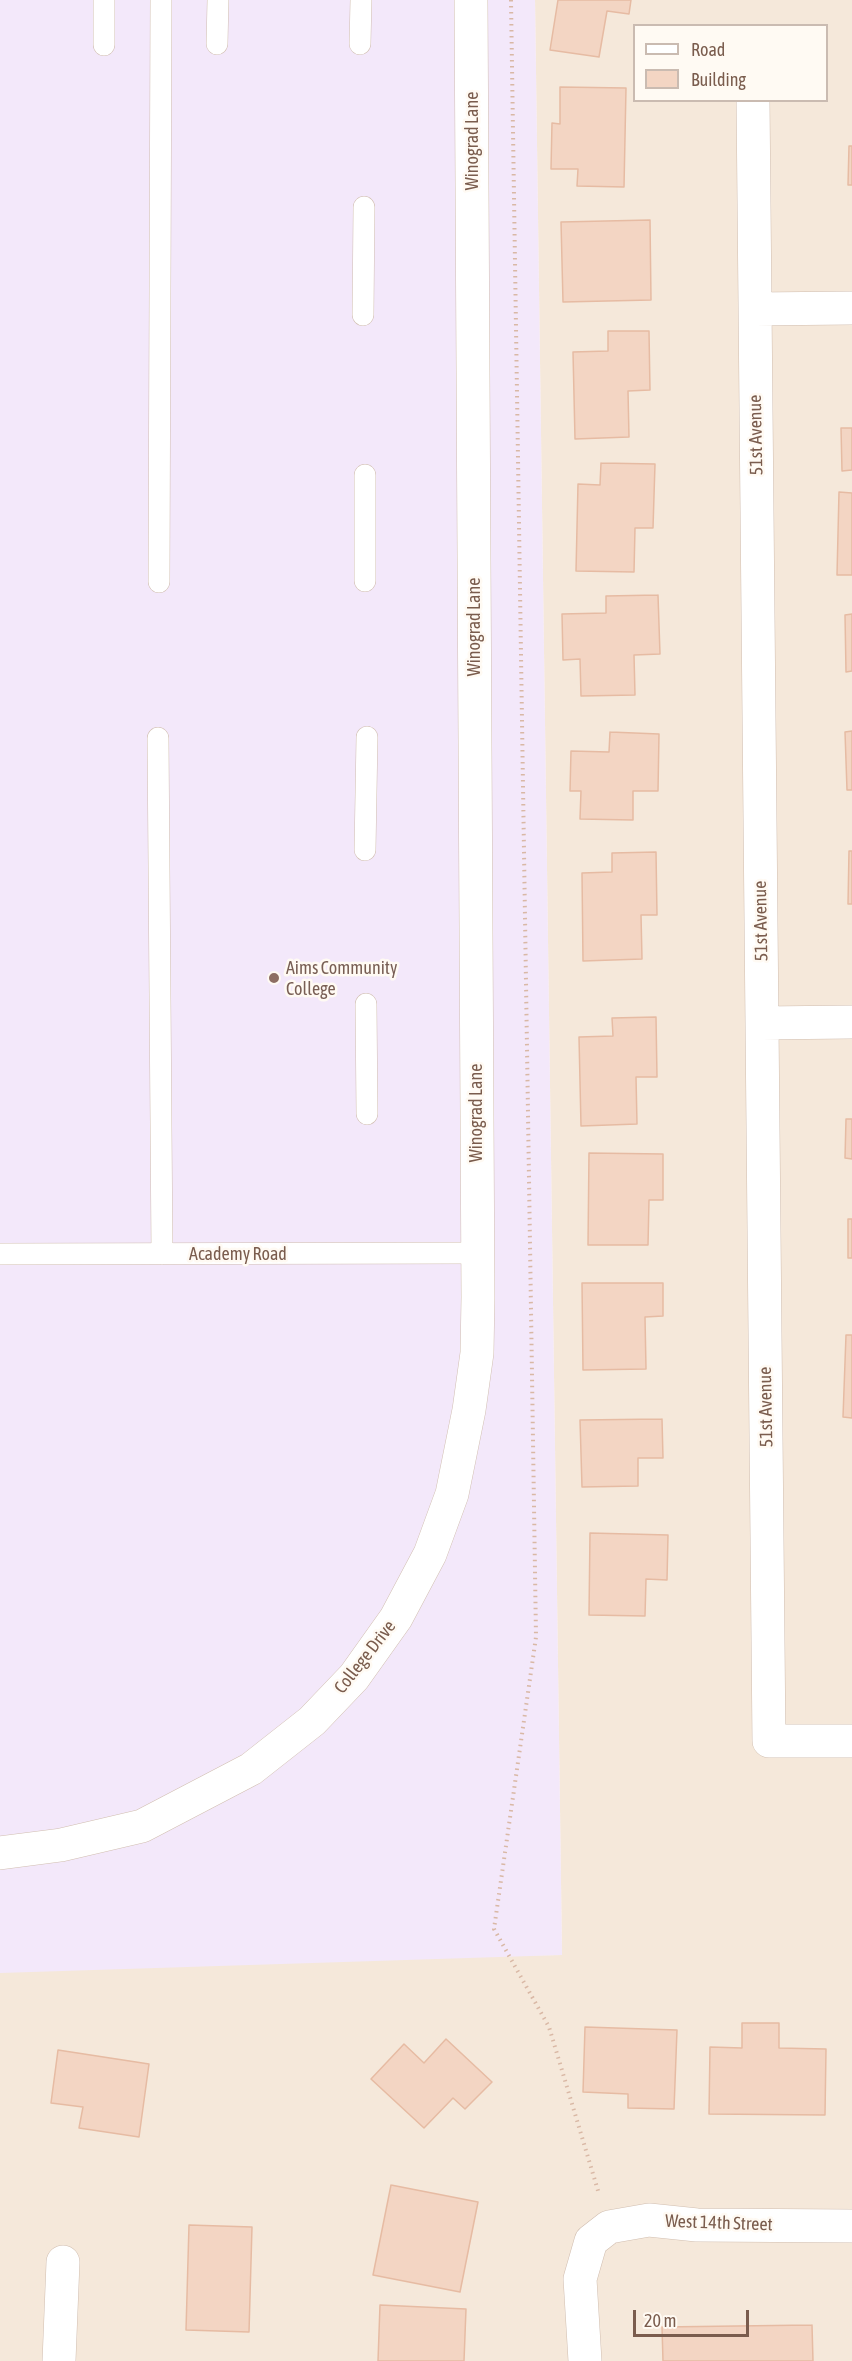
<!DOCTYPE html>
<html>
<head>
<meta charset="utf-8">
<style>
	body { margin:0 }
	#map { position:relative; width:852px; height:2361px; overflow:hidden; background:#fdf6ec; font-family:"Asap Condensed",sans-serif }
	canvas { display:block }
	.legend { position:absolute; left:633px; top:24px; width:195px; height:78px; box-sizing:border-box; background:#fffaf3; border:2px solid #cabbb1; margin:0; padding:8px 10px; list-style:none; font-size:18px; color:#7a5c4d }
	.legend li { display:flex; align-items:center; gap:12px; height:30px }
	.legend b { width:30px; border:2px solid #cabbb1 }
	.scale { position:absolute; left:633px; top:2310px; width:116px; height:27px; box-sizing:border-box; border:3px solid #7a5c4d; border-top:0; padding-left:8px; font-size:18px; line-height:21px; white-space:nowrap; color:#7a5c4d; -webkit-text-stroke:4px #fffaf3; paint-order:stroke }
</style>
</head>
<body>
<div id="map">
<canvas width="852" height="2361"></canvas>
<ul class="legend">
<li><b style="height:8px;background:#fff"></b>Road</li>
<li><b style="height:16px;background:#f3d5c3"></b>Building</li>
</ul>
<div class="scale">20 m</div>
</div>
<script>
const g = document.querySelector('canvas').getContext('2d');
g.lineJoin = 'round';
function fillPath(path, color) { g.fillStyle = color; g.fill(path, 'evenodd'); }
const shape = rows => new Path2D(rows.map(r => 'M' + r).join(''));
function strokePath(path, color, width, dash) { g.strokeStyle = color; g.lineWidth = width; g.lineCap = dash ? 'butt' : 'round'; g.setLineDash(dash || []); g.stroke(path); }
function drawText(font, color, halo, rows, align = 'center') {
  g.font = font + ' "Asap Condensed",sans-serif'; g.lineWidth = 5; g.setLineDash([]); g.textBaseline = 'middle'; g.strokeStyle = halo; g.fillStyle = color; for (const [text, x, y, turn = 0] of rows) {
    g.save(); g.translate(x, y); g.rotate((+turn || 0) * Math.PI / 180); g.textAlign = isNaN(turn) ? turn : align; if (halo) g.strokeText(text, 0, 0); g.fillText(text, 0, 0); g.restore();
  }
}
fillPath(shape([
	[535,0,852,0,852,2361,0,2361,0,1961,562,1955],
	[634,26,826,26,826,100,634,100]
]), '#f5e8da');
fillPath(shape([
	[0,0,535,0,562,1955,0,1973]
]), '#f3e8fa');
const building = shape([
	[558,0,631,0,629,14,607,11,599,57,550,50,558,0],
	[560,87,626,88,624,187,577,186,578,169,551,169,552,123,560,124,560,87],
	[849,146,852,146,852,185,848,185,849,146],
	[650,220,651,300,563,302,561,222,650,220],
	[608,331,649,331,650,390,628,391,629,437,575,439,573,352,608,351,608,331],
	[841,428,852,428,852,470,842,471,841,428],
	[601,463,655,464,653,528,635,528,634,572,576,571,578,484,600,485,601,463],
	[839,492,852,493,852,575,837,575,839,492],
	[658,595,660,654,634,655,635,695,581,696,580,659,563,660,562,614,606,613,606,596,658,595],
	[852,614,852,671,846,672,845,615,852,614],
	[852,731,852,790,847,790,845,732,852,731],
	[610,732,659,734,658,791,633,791,633,820,580,819,581,791,570,791,571,751,609,752,610,732],
	[849,851,852,851,852,904,848,904,849,851],
	[656,852,657,915,641,915,642,959,583,961,582,873,612,872,612,853,656,852],
	[656,1017,657,1077,636,1077,637,1124,581,1126,579,1037,613,1036,612,1018,656,1017],
	[846,1119,852,1119,852,1159,845,1158,846,1119],
	[589,1153,663,1154,663,1200,649,1200,648,1245,588,1245,589,1153],
	[848,1219,852,1219,852,1258,848,1258,848,1219],
	[582,1283,663,1283,663,1316,645,1317,646,1369,583,1370,582,1283],
	[846,1335,852,1335,852,1418,843,1417,846,1335],
	[662,1419,663,1458,638,1458,638,1486,582,1487,580,1420,662,1419],
	[590,1533,668,1535,667,1580,646,1579,645,1616,589,1615,590,1533],
	[742,2023,779,2023,779,2048,826,2049,825,2115,709,2114,710,2047,742,2048,742,2023],
	[585,2027,677,2030,674,2109,628,2108,628,2094,583,2092,585,2027],
	[446,2039,492,2082,465,2109,453,2098,424,2128,371,2079,404,2044,424,2063,446,2039],
	[58,2050,149,2064,139,2137,79,2128,83,2107,51,2103,58,2050],
	[391,2185,478,2202,460,2292,373,2275,391,2185],
	[189,2225,252,2227,249,2332,186,2330,189,2225],
	[380,2305,466,2309,464,2361,378,2361,380,2305],
	[812,2325,813,2361,663,2361,662,2327,812,2325]
]);
fillPath(building, '#f3d5c3');
strokePath(building, '#e6bba3', 1.5);
const service = shape([
	[104,0,104,45],
	[217,44,218,0],
	[360,44,361,0],
	[363,315,364,207],
	[365,475,365,581],
	[159,582,161,0],
	[158,738,162,1254],
	[365,850,367,737],
	[366,1004,367,1114],
	[0,1254,476,1253]
]);
const minor = shape([
	[753,100,769,1741,852,1741],
	[755,309,852,308],
	[762,1023,852,1022],
	[59,2361,63,2262],
	[585,2361,580,2279,591,2241,609,2227,649,2220,697,2225,852,2226]
]);
const tertiary = shape([
	[0,1853,61,1845,142,1826,251,1769,312,1721,354,1677,396,1618,430,1554,452,1494,469,1410,477,1353,478,1297,471,0]
]);
strokePath(service, '#d1beb0', 22);
strokePath(minor, '#d1beb0', 34);
strokePath(tertiary, '#d1beb0', 34);
strokePath(shape([
	[511,0,536,1637,494,1929,549,2027,599,2194]
]), '#d9b8a5', 4, [1.5, 4.5]);
strokePath(service, '#fff', 21);
strokePath(minor, '#fff', 33);
strokePath(tertiary, '#fff', 33);
for (const [x, y, r, color] of [
	[274,978,6,"#8d6e63"]
]) { const dot = new Path2D(); dot.arc(x, y, r, 0, 2 * Math.PI); g.fillStyle = color; g.fill(dot); strokePath(dot, '#fffaf3', 2); }
drawText('18px', '#7a5c4d', '#fffaf3', [
	["Winograd Lane",472,141,-90],
	["51st Avenue",756,435,-91],
	["Winograd Lane",474,627,-90],
	["51st Avenue",761,921,-91],
	["Winograd Lane",476,1113,-90],
	["Academy Road",238,1254],
	["51st Avenue",766,1407,-91],
	["College Drive",365,1657,-52],
	["West 14th Street",719,2223,2]
]);
drawText('18px', '#785e54', '#fffaf3', [
	["Aims Community",286,968],
	["College",286,989]
], 'left');
</script>
</body>
</html>
